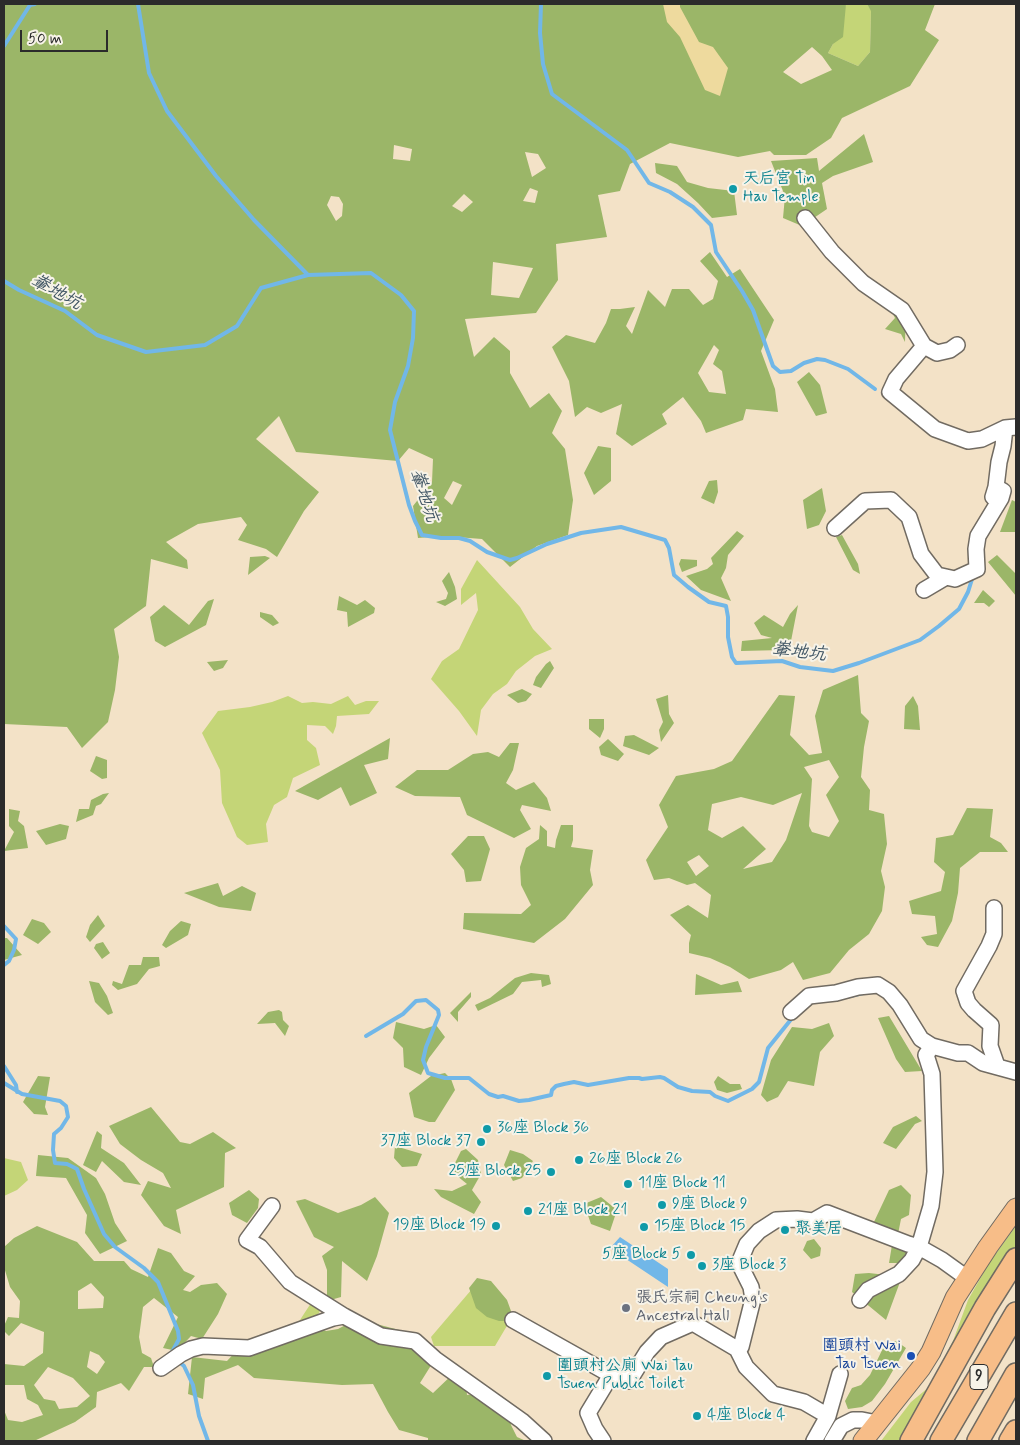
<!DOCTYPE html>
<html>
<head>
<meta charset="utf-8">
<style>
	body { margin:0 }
	#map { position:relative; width:1020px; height:1445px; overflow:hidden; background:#f3e2c7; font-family:Mynerve,sans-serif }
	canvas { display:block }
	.frame { position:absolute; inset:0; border:5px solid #2b2b2b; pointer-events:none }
	.scale { position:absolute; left:20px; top:30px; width:88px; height:22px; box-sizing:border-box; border:2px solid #2b2b2b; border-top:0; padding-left:6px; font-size:15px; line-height:18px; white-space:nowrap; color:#2b2b2b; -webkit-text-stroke:4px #f7f3e8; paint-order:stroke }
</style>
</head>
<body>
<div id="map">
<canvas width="1020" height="1445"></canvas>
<div class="frame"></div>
<div class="scale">50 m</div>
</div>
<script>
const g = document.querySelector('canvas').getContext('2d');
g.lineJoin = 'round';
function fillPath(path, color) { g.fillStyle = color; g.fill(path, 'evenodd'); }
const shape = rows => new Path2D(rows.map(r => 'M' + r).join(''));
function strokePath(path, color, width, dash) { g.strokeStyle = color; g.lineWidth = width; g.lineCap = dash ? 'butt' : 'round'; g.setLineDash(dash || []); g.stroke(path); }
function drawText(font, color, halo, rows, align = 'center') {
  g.font = font + ' Mynerve,"LXGW WenKai TC",sans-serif'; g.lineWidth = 4; g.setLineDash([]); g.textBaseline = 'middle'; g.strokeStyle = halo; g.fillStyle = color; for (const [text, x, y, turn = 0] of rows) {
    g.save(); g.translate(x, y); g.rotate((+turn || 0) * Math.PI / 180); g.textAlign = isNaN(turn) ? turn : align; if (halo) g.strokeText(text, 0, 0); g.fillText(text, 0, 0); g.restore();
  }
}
fillPath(shape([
	[846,4,867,4,871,10,870,52,858,66,828,53,833,44],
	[477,560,520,607,533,629,552,649,535,656,516,671,507,684,493,694,481,710,477,736,459,711,431,679,442,661,459,649,478,610,476,593,461,605,461,589],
	[288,696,302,703,313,702,331,704,348,696,355,705,366,701,379,701,369,714,337,716,336,726,333,734,325,726,307,725,307,740,316,748,320,765,293,778,287,797,274,805,266,824,268,842,247,845,237,837,222,803,220,770,202,733,218,711,250,707,272,702],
	[4,1158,21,1162,28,1180,17,1190,4,1196],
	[1016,1226,1016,1246,903,1441,881,1441,911,1402,929,1387,953,1341,968,1300,989,1263],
	[478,1282,511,1319,495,1346,434,1346,431,1337],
	[313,1300,319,1305,320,1311,316,1318,298,1323]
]), '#c4d577');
fillPath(shape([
	[4,4,846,4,843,37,833,44,828,53,858,66,870,52,871,11,867,4,935,4,925,30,939,40,910,86,842,118,831,138,806,155,774,155,770,151,738,157,670,143,630,164,620,191,598,195,607,237,556,244,558,280,536,313,465,319,474,357,494,337,510,351,510,373,530,408,549,393,562,411,552,433,565,449,573,500,568,535,537,546,510,567,482,539,443,536,418,538,413,506,432,482,433,459,409,448,398,461,296,452,279,416,256,439,319,492,304,511,277,557,266,549,238,540,247,525,241,517,198,524,166,542,187,560,188,569,151,559,146,606,114,629,119,657,115,690,108,722,82,748,67,727,4,724],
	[812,47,822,56,832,70,801,84,783,72],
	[394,145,412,149,410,161,393,159],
	[525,152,538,154,546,168,532,177],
	[530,188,538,191,535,203,523,201],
	[464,194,473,202,462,212,452,206],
	[331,196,339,197,343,204,342,216,336,221,327,205],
	[493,262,533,268,519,298,491,295],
	[453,481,462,485,452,505,444,498],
	[864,134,873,162,833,176,822,183,827,209,802,226,783,218,785,196,771,161,817,158,819,171],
	[655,163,677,166,687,182,708,188,734,191,737,215,712,218,698,203,677,184,656,173],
	[710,252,727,277,740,269,774,320,761,351,775,389,778,412,746,409,743,420,706,433,701,421,683,397,662,414,667,424,632,446,616,434,622,404,601,413,587,407,575,417,569,381,552,347,566,335,595,343,606,323,611,309,620,309,635,307,626,326,632,334,648,290,665,307,672,289,689,289,703,305,713,299,718,281,700,261],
	[714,345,719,350,713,364,722,371,726,394,709,392,698,373],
	[893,298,906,304,905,342,901,334,885,329,895,318,892,312],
	[809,372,820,385,827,413,816,416,797,382],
	[598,446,611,448,611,481,594,495,584,473],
	[717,480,718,492,714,504,701,498,709,481],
	[822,488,826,511,819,525,807,529,803,500],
	[1012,500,1016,502,1016,532,1000,532],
	[737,531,744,536,728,555,726,568,721,578,731,601,701,590,686,576,707,569,713,564,711,558],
	[842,535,858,564,860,574,853,570,836,537],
	[997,555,1016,574,1016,596,988,562],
	[265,556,270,558,248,575,250,557],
	[681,559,697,560,697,566,682,572,679,564],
	[449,572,455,587,457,599,445,606,436,602,446,599,448,593,442,581],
	[983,590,995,601,989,607,984,603,974,603],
	[339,596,357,605,365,600,375,608,374,613,348,627,347,612,337,610],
	[214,599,206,625,165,647,155,641,150,617,164,605,189,625,208,601],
	[798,605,791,641,782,650,741,651,742,641,772,638,761,635,754,623,764,615,783,627,790,614],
	[260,612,272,615,279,623,273,626,260,617],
	[228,660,223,668,214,671,207,662],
	[550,661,554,668,541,688,533,685,536,677,546,664],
	[858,675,861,713,869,721,864,747,861,777,870,790,869,810,884,814,887,844,881,871,885,887,882,911,869,934,849,950,830,973,803,980,793,962,781,970,749,979,730,967,710,958,689,953,689,943,691,935,670,915,688,905,708,918,711,895,695,883,687,885,669,878,654,880,646,860,668,827,659,805,676,776,714,769,732,761,779,695,795,696,790,735,809,755,822,753,815,716,823,690],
	[829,760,839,777,826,795,839,821,829,837,812,832,809,826,812,779,804,767],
	[802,793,786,840,772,862,743,869,766,849,743,826,722,838,708,830,712,804,741,797,773,805],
	[699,855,709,866,696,876,687,862],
	[522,689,532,694,526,701,518,703,507,695],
	[668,695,669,714,674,723,661,742,659,730,663,722,656,699],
	[913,696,918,706,920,730,904,729,905,706],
	[589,719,604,719,604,729,600,738,589,729],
	[634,735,659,748,649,755,623,746,625,736],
	[390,738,388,759,364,765,377,793,350,806,341,787,318,800,295,791],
	[608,739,624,754,618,761,601,755,599,747],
	[510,743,519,743,513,770,506,783,516,790,534,782,547,798,551,811,522,805,520,810,531,829,514,838,467,815,460,797,415,796,395,787,417,770,448,770,473,754,488,752,499,757],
	[96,756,107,760,107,778,102,779,90,771],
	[109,793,101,804,96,806,93,815,76,822,79,809,89,809,91,800,103,794],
	[967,808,993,809,990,837,1001,843,1008,852,980,852,960,868,958,893,952,921,938,947,927,945,921,937,937,934,935,916,912,914,909,901,941,891,945,872,934,862,936,838,953,835],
	[9,809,20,811,18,821,24,826,28,848,4,851,14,832,9,826],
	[60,824,69,826,66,839,46,845,36,831],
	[540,825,547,831,547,846,555,848,556,840,561,825,573,825,573,840,571,847,593,850,590,870,593,885,565,919,534,943,463,929,464,913,521,914,531,905,521,885,520,867,526,848,539,839],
	[468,836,484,836,490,849,481,881,466,882,464,870,451,854],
	[218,883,223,896,242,886,256,893,251,911,219,907,184,893],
	[98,915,105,926,90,942,86,937,90,925],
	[32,919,44,923,51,932,38,944,23,935],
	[181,921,191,924,188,935,166,948,162,945,170,931],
	[4,938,7,938,22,955,4,960],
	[103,942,110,953,102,959,94,948,96,944],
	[143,957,159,957,160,966,149,969,137,984,118,990,112,985,113,981,122,984,129,965,141,965],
	[531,973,549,975,551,984,542,987,541,980,522,982,513,994,478,1011,475,1005,490,998,515,978],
	[696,974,721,985,738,981,742,992,695,995],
	[89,981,99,983,107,996,113,1013,108,1015,95,1002],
	[471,992,471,997,458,1012,458,1022,450,1013],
	[279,1010,282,1012,283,1020,289,1026,285,1036,275,1023,257,1024,268,1012],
	[889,1016,922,1071,905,1072,896,1059,878,1018],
	[396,1022,424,1029,436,1025,445,1037,429,1058,421,1075,404,1067,403,1048,393,1038],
	[829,1023,834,1036,820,1052,814,1086,788,1081,778,1097,767,1102,761,1095,771,1060,792,1027,812,1029],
	[445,1073,451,1079,455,1090,435,1122,429,1122,414,1117,409,1093,431,1076],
	[38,1076,50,1077,45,1107,48,1115,34,1114,23,1102],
	[718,1076,730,1084,740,1084,742,1089,727,1093,717,1090,714,1082],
	[151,1107,180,1142,190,1144,213,1132,236,1148,225,1153,224,1187,176,1210,181,1234,164,1226,141,1195,148,1181,171,1188,163,1173,141,1160,120,1144,109,1126],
	[916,1116,922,1121,915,1124,896,1149,883,1143,893,1127],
	[97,1131,102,1135,101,1148,124,1163,141,1185,124,1182,102,1161,96,1172,83,1165],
	[395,1146,422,1154,417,1166,402,1167,394,1158],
	[466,1149,478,1160,481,1174,472,1190,481,1202,474,1214,441,1197,434,1189,452,1191,467,1184,451,1171,461,1151],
	[510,1150,523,1154,533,1161,522,1178,513,1181,504,1165],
	[38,1155,68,1158,96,1178,105,1194,115,1223,127,1241,100,1254,85,1233,87,1215,66,1178,36,1176],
	[901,1185,911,1195,909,1215,901,1219,898,1234,873,1224,889,1190],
	[249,1190,259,1199,258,1208,247,1223,232,1215,229,1203],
	[375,1197,389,1213,377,1256,367,1281,342,1261,341,1297,327,1301,327,1270,322,1256,334,1247,314,1237,296,1201,305,1199,338,1213,361,1205],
	[601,1197,617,1210,610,1231,591,1224,584,1204],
	[37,1226,77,1242,94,1261,124,1261,131,1269,148,1277,158,1248,171,1253,184,1271,195,1276,183,1290,190,1292,201,1285,217,1283,227,1294,218,1314,202,1339,191,1336,177,1351,163,1348,178,1317,154,1298,143,1307,139,1337,142,1353,151,1358,154,1367,144,1367,129,1391,121,1383,97,1392,96,1407,75,1422,34,1441,4,1441,4,1410,8,1420,22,1422,43,1415,38,1405,27,1399,24,1385,4,1385,4,1364,24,1366,43,1353,44,1332,21,1323,9,1336,4,1331,4,1326,8,1317,19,1318,20,1301,10,1287,4,1267,4,1247,14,1238],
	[91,1283,104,1297,103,1308,78,1309,78,1291],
	[90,1351,99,1355,105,1362,97,1374,87,1367],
	[48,1367,73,1378,90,1396,77,1407,59,1409,55,1401,44,1399,34,1385],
	[814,1239,821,1248,820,1256,811,1259,803,1250,807,1241],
	[909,1241,918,1263,889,1263,892,1245],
	[869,1273,886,1275,900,1282,886,1320,852,1292,855,1274],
	[477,1278,491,1281,507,1300,511,1311,512,1321,499,1321,487,1317,476,1308,469,1288],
	[357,1319,407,1332,407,1342,435,1359,420,1383,433,1393,455,1372,465,1373,467,1395,494,1391,507,1400,511,1425,517,1437,526,1441,428,1441,428,1438,399,1430,388,1412,373,1384,342,1385,254,1378,238,1365,205,1378,203,1399,188,1394,192,1357,227,1361,241,1346,309,1324,326,1331,338,1329],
	[896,1341,906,1348,885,1384,872,1401,862,1407,848,1409,845,1401,852,1388,861,1385,870,1375,886,1342]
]), '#9bb668');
fillPath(shape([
	[663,4,680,4,680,7,699,42,713,47,728,68,720,96,705,90,680,37,667,22]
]), '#eeda9e');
fillPath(shape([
	[620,1237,668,1269,668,1287,614,1251,611,1248,612,1246]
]), '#71b7e8');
strokePath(shape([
	[138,4,149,73,167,111,216,176,254,220,308,275],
	[541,4,540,33,543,64,552,94,627,150,649,183,670,192,693,207,711,225,716,252,742,291,753,310,773,366,780,372,791,371,804,363,817,359,825,360,848,369,875,389],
	[4,46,30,5,35,4],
	[4,281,19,290,65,311,97,335,146,352,205,345,237,326,261,288,308,275,371,273,401,295,414,311,413,338,408,366,395,402,390,430,409,505,415,521,422,535,441,538,459,538,470,541,487,552,510,560,517,558,547,544,581,533,621,527,665,540,669,548,674,575,688,587,709,602,726,606,728,617,728,637,732,657,736,663,782,661,800,667,833,671,859,663,920,640,939,626,959,609,968,592,973,576],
	[4,926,16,939,14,950,9,961,4,965],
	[846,997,863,993],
	[366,1036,403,1014,416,1001,426,1000,438,1010,439,1015,426,1047,423,1060,428,1073,445,1078,469,1078,489,1094,498,1097,503,1096,519,1101,529,1100,551,1095,552,1090,556,1086,564,1084,574,1082,588,1085,629,1078,639,1078,642,1079,660,1077,664,1078,678,1087,692,1091,710,1092,715,1096,728,1101,752,1089,759,1082,768,1048,793,1017],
	[4,1066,16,1085,17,1092],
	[4,1083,22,1094,60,1101,66,1106,68,1117,61,1128,54,1134,53,1150,55,1163,67,1164,77,1169,84,1189,104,1234,115,1247,144,1268,158,1282,178,1331,179,1339,171,1354],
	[177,1360,184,1366,193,1385,199,1416,208,1441]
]), '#71b7e8', 4);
const minor = shape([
	[805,218,832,252,863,283,902,310,924,346,896,379,890,392,935,429,968,441,982,439,1005,428,1016,427],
	[924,346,937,353,950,350,957,345],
	[993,497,996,487,999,462,1003,446,1005,428],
	[835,528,865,501,891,500,909,517,921,554,937,575,955,579,977,569,976,549,978,536,1001,498,1003,491,996,487],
	[924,590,946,577],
	[994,908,994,934,989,946,964,991,968,1003,974,1010,991,1025,990,1046,997,1066],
	[791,1012,809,996,836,993,858,987,878,985,889,992,900,1005,921,1039,932,1046,958,1053,968,1053,983,1063,1016,1072],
	[272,1206,247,1240,260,1247,290,1282,344,1316,381,1336,415,1341,435,1359,522,1421,544,1441],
	[860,1300,868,1290,899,1274,912,1260,919,1247,931,1206,935,1172,932,1074,926,1055,932,1046],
	[513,1320,611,1375,588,1413,595,1429,603,1441],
	[737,1349,741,1347,753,1299,751,1287,739,1263,747,1244,759,1231,776,1220,797,1219,813,1221,827,1213,908,1244,919,1247,942,1260,967,1278],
	[161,1368,181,1354,191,1349,203,1346,249,1348,333,1318,344,1316],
	[611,1375,629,1381,647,1352,661,1337,693,1323,737,1349,746,1367,773,1394,804,1402,828,1416],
	[814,1441,828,1416,840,1374],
	[832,1441,841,1426,853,1420,862,1420,877,1423]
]);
const major = shape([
	[863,1441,921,1368,931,1352,955,1298,988,1247,1016,1208]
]);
const highway = shape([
	[911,1441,985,1308,1016,1259],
	[941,1441,1016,1313],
	[978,1441,1016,1374],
	[1010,1441,1016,1431]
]);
strokePath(minor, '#716b62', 18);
strokePath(major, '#716b62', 21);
strokePath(highway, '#716b62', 24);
strokePath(minor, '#fff', 15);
strokePath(major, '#f7bd88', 19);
strokePath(highway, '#f7bd88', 21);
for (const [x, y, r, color] of [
	[733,189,5,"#0f9aa8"],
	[487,1129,5,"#0f9aa8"],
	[481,1142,5,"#0f9aa8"],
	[579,1160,5,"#0f9aa8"],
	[551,1172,5,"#0f9aa8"],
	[628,1184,5,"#0f9aa8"],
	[662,1205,5,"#0f9aa8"],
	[528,1211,5,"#0f9aa8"],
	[496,1226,5,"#0f9aa8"],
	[644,1227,5,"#0f9aa8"],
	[785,1230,5,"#0f9aa8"],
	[691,1255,5,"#0f9aa8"],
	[702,1266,5,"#0f9aa8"],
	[626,1308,5,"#6b7280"],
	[911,1356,5,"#1a4fb4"],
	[547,1376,5,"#0f9aa8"],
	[697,1416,5,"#0f9aa8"]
]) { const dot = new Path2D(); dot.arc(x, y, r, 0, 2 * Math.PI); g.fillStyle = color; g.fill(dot); strokePath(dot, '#f7f3e8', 2); }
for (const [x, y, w] of [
	[979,1377,18]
]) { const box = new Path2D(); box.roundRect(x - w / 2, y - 12.5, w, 25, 4); g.fillStyle = '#f7f3e8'; g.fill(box); strokePath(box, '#2b2b2b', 1); }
drawText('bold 15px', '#2b2b2b', null, [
	["9",979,1377]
]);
drawText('16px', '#0d838f', '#f7f3e8', [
	["天后宮 Tin",743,180],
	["Hau Temple",743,198],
	["36座 Block 36",497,1129],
	["37座 Block 37",471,1142,"right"],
	["26座 Block 26",589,1160],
	["25座 Block 25",541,1172,"right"],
	["11座 Block 11",638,1184],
	["9座 Block 9",672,1205],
	["21座 Block 21",538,1211],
	["19座 Block 19",486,1226,"right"],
	["15座 Block 15",654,1227],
	["聚美居",795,1230],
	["5座 Block 5",681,1255,"right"],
	["3座 Block 3",712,1266],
	["圍頭村公廁 Wai Tau",557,1367],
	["Tsuen Public Toilet",557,1385],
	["4座 Block 4",707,1416]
], 'left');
drawText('16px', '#5b616d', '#f7f3e8', [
	["張氏宗祠 Cheung's",636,1299],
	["Ancestral Hall",636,1317]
], 'left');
drawText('16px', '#164399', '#f7f3e8', [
	["圍頭村 Wai",901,1347],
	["Tau Tsuen",901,1365]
], 'right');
drawText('italic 18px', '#405564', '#f7f3e8', [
	["輋地坑",56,293,29],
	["輋地坑",423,496,71],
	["輋地坑",799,653,7]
]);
</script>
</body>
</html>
